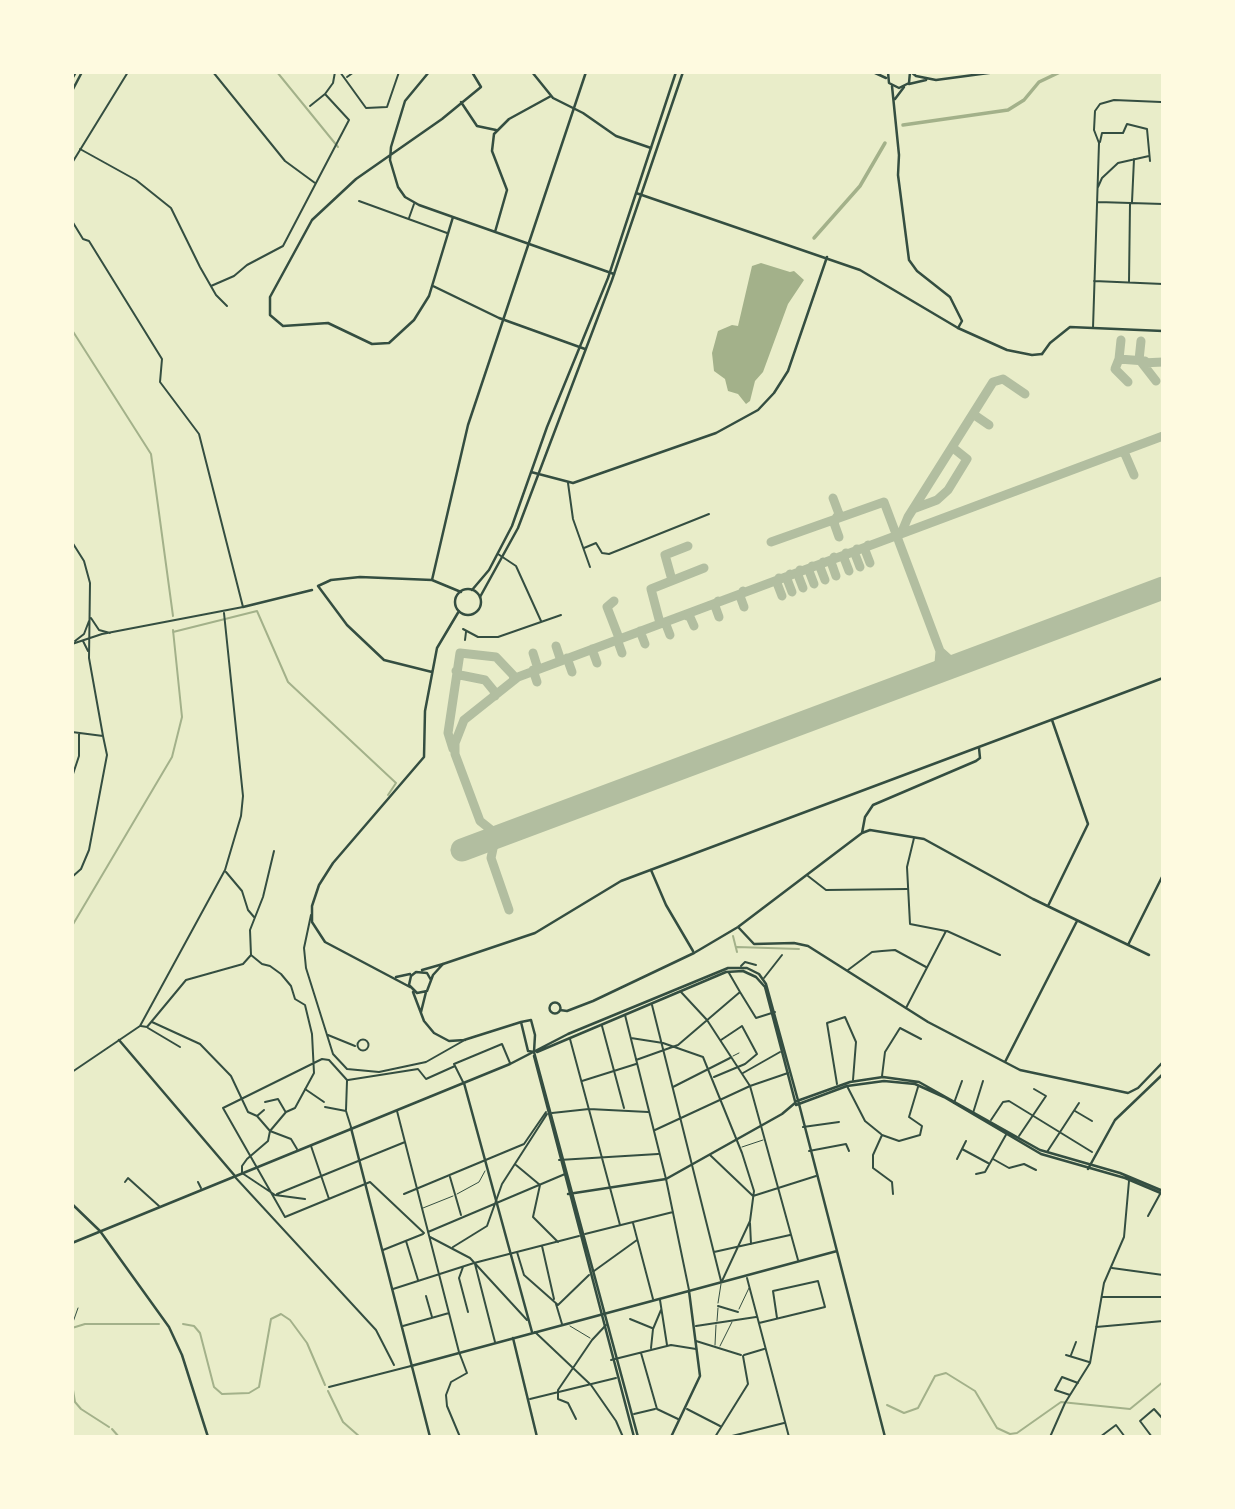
<!DOCTYPE html>
<html>
<head>
<meta charset="utf-8">
<style>
	body { margin:0 }
	#map { position:relative; width:1235px; height:1509px; overflow:hidden; background:#e9edc9; font-family:"Varela Round",sans-serif }
	canvas { display:block }
	.frame { position:absolute; inset:0; border:74px solid #fefae0; pointer-events:none }
</style>
</head>
<body>
<div id="map">
<canvas width="1235" height="1509"></canvas>
<div class="frame"></div>
</div>
<script>
const g = document.querySelector('canvas').getContext('2d');
g.lineJoin = 'round';
function fillPath(path, color) { g.fillStyle = color; g.fill(path, 'evenodd'); }
const shape = rows => new Path2D(rows.map(r => 'M' + r).join(''));
function strokePath(path, color, width, dash) { g.strokeStyle = color; g.lineWidth = width; g.lineCap = dash ? 'butt' : 'round'; g.setLineDash(dash || []); g.stroke(path); }
fillPath(shape([
	[761,263,790,272,794,271,804,280,788,304,763,372,755,381,750,401,746,404,738,394,728,391,725,379,714,371,712,353,718,331,732,325,738,326,752,266]
]), '#a3b18a');
strokePath(shape([
	[277,72,338,147],
	[72,330,151,454,173,616],
	[173,632,257,611,288,682,396,783,388,795],
	[72,926,172,757,182,717,173,630],
	[733,936,737,952],
	[737,947,799,949],
	[183,1324,194,1326,200,1333,214,1387,222,1394,249,1393,259,1387,271,1319,281,1314,290,1320,307,1343,325,1385],
	[72,1328,85,1324,159,1324],
	[72,1384,75,1402,81,1409,109,1427],
	[328,1391,343,1422,360,1437],
	[887,1405,904,1413,918,1408,935,1376,946,1373,975,1391,997,1428,1010,1434,1017,1433,1061,1402,1130,1409,1163,1382],
	[112,1429,119,1437]
]), '#a3b18a', 2);
strokePath(shape([
	[903,125,1008,110,1024,100,1039,82,1060,72],
	[814,238,860,186,885,143]
]), '#a3b18a', 3.5);
strokePath(shape([
	[1119,359,1121,340],
	[1139,360,1141,341],
	[1156,381,1142,363,1163,362],
	[1128,382,1115,369,1119,359,1145,361],
	[973,414,989,425],
	[1121,452,1125,454,1134,475],
	[833,498,839,514,836,518],
	[913,509,937,500,948,490,967,459,952,447],
	[837,518,834,523,839,537],
	[901,534,908,517,993,382,1003,379,1025,394],
	[771,542,884,502,940,651],
	[868,545,865,550,870,563],
	[857,549,855,554,860,567],
	[846,553,844,558,849,571],
	[834,557,831,562,836,576],
	[823,562,820,567,825,580],
	[812,566,809,571,814,584],
	[800,570,798,575,803,588],
	[790,574,787,579,792,592],
	[779,578,777,583,782,596],
	[672,580,665,555,688,546],
	[743,591,740,596,744,607],
	[614,601,607,607,619,638],
	[718,601,715,606,719,617],
	[685,615,690,617,694,626],
	[665,622,670,635],
	[660,623,651,589,704,568],
	[640,631,645,644],
	[617,639,622,653],
	[556,646,561,661],
	[592,649,597,663],
	[533,653,538,669],
	[567,658,572,672],
	[533,670,537,682],
	[456,671,460,675,485,680,494,691,495,696],
	[927,676,939,663,940,651,950,660,968,660],
	[453,749,448,733,460,653,496,657,514,676,513,681],
	[512,832,495,833,480,821,455,754,455,743,464,720,518,677,1163,436],
	[508,834,494,844,491,858,509,910]
]), '#b2bea0', 9);
strokePath(shape([
	[462,850,1163,588]
]), '#b2bea0', 23);
strokePath(shape([
	[733,1056,739,1053],
	[742,1147,763,1140],
	[457,1194,479,1182,485,1171],
	[423,1208,453,1196],
	[718,1303,721,1284],
	[739,1309,749,1288],
	[717,1321,718,1308],
	[72,1325,78,1308],
	[570,1326,590,1338],
	[715,1345,716,1325],
	[720,1346,732,1322]
]), '#344e41', 1);
strokePath(shape([
	[213,72,285,161,315,183],
	[340,72,366,108,387,107,399,72],
	[347,77,354,72],
	[310,106,325,94,333,83,335,72],
	[1100,142,1102,133,1123,133,1127,124,1147,129,1150,161],
	[80,149,136,180,171,208,200,267,216,295,227,306],
	[72,163,128,72],
	[1098,187,1102,178,1118,163,1149,156],
	[359,201,447,233],
	[1098,202,1163,204],
	[1132,202,1134,159],
	[409,218,414,204],
	[72,221,83,239,89,241,162,359,160,382,199,434,243,607,102,634,72,644],
	[1094,281,1163,284],
	[1129,282,1130,204],
	[211,286,234,276,247,265,283,246,349,120,325,94],
	[1093,328,1099,143,1094,130,1095,111,1100,104,1114,100,1161,102],
	[568,483,573,519,590,567],
	[72,542,84,561,90,583,89,658,103,736,72,732],
	[584,548,596,543,602,553,609,554,709,514],
	[498,554,516,566,541,621],
	[91,618,99,630,110,633],
	[463,629,478,637,498,637,561,615],
	[465,640,466,632],
	[75,641,84,634,89,621],
	[83,641,88,651],
	[72,777,79,756,79,734],
	[226,872,242,891,248,910,254,917],
	[808,876,826,890,907,889],
	[72,877,81,869,89,850,107,755,103,736],
	[311,915,304,948,306,968,333,1054,347,1069,379,1072,426,1062,463,1041],
	[947,931,1000,955],
	[251,955,262,964,270,966,281,974,291,986,295,999,305,1005,312,1034,314,1073,295,1108,286,1112,270,1131,268,1141,247,1159,242,1166,242,1173,275,1195,305,1199],
	[741,966,745,962,756,965],
	[848,970,872,952,882,951,895,950,926,967],
	[764,978,782,955],
	[681,992,707,1020,750,1086,798,1260],
	[740,992,756,1018,775,1012],
	[652,1005,721,1281],
	[906,1008,946,931,910,924,907,867,914,838],
	[625,1015,666,1179,689,1290],
	[152,1022,200,1044,231,1076,248,1112,257,1116,270,1131,291,1139,297,1149],
	[141,1026,147,1027,186,980,243,964,251,955,250,930,263,897,274,851],
	[602,1026,624,1108],
	[148,1028,180,1047],
	[328,1035,355,1046],
	[631,1038,663,1043,703,1057,742,1153,754,1191,750,1221,722,1281],
	[570,1039,620,1225],
	'357.5 1045a5.5 5.5 0 1 1 11 0a5.5 5.5 0 1 1-11 0Z',
	[636,1060,678,1045,740,992,729,973],
	[72,1072,140,1026,225,870,241,816,243,796,224,613],
	[743,1073,780,1052],
	[882,1076,885,1052,900,1028,921,1039],
	[714,1077,745,1064,757,1054,742,1026,721,1040],
	[347,1080,329,1060,322,1059,223,1108,285,1217,370,1182,424,1233],
	[348,1080,418,1069,426,1079,455,1066],
	[582,1081,636,1064],
	[463,1082,454,1064,502,1044,510,1063],
	[837,1084,827,1023,845,1017,856,1042,853,1080],
	[847,1086,865,1121,881,1134],
	[673,1087,730,1058],
	[305,1089,324,1102],
	[265,1102,278,1099,285,1111],
	[954,1103,962,1081],
	[325,1107,346,1111,351,1127],
	[346,1110,347,1081],
	[397,1111,459,1352,467,1373,451,1382,446,1395,447,1406,460,1437],
	[1075,1111,1092,1121],
	[552,1113,589,1109,648,1112],
	[973,1113,983,1081],
	[257,1116,264,1110],
	[991,1120,1003,1102,1009,1101,1092,1152],
	[803,1127,839,1122],
	[655,1130,750,1086,788,1073],
	[1019,1136,1046,1096,1034,1089],
	[311,1146,329,1199],
	[962,1149,988,1163],
	[809,1151,846,1144,849,1151],
	[1047,1152,1079,1103],
	[710,1155,753,1196,816,1176],
	[957,1159,966,1141],
	[993,1159,1009,1168,1024,1164,1036,1170],
	[559,1160,658,1154],
	[516,1165,540,1185,533,1217,558,1242],
	[976,1174,985,1172,1007,1133],
	[235,1177,376,1330,394,1365],
	[450,1177,461,1215],
	[125,1182,128,1178,159,1206],
	[198,1182,201,1188],
	[277,1194,405,1142],
	[404,1194,524,1144,546,1112],
	[893,1194,892,1182,873,1168,873,1155,882,1135,899,1141,920,1135,922,1126,909,1117,918,1087],
	[1148,1216,1160,1194],
	[633,1223,653,1299],
	[750,1223,751,1244],
	[428,1232,565,1174],
	[585,1234,673,1212],
	[430,1237,470,1258,527,1320],
	[406,1241,418,1280],
	[542,1246,554,1299],
	[453,1247,487,1226,502,1184,547,1114],
	[383,1250,423,1234],
	[517,1252,524,1275,558,1305,589,1275],
	[714,1252,790,1235],
	[475,1264,495,1342],
	[463,1267,459,1278,468,1312],
	[1112,1268,1163,1275],
	[594,1271,637,1240],
	[747,1278,789,1437],
	[393,1289,474,1263,579,1236],
	[426,1296,432,1317],
	[1102,1297,1163,1297],
	[660,1300,667,1345],
	[556,1304,562,1324],
	[718,1306,738,1312],
	[630,1319,652,1328],
	[759,1323,821,1308,825,1307,818,1281,773,1291,777,1318],
	[403,1326,449,1313],
	[696,1326,756,1317],
	[1096,1327,1163,1321],
	[535,1332,591,1385,616,1421,623,1437],
	[696,1341,741,1355],
	[651,1348,653,1329,661,1310],
	[641,1353,657,1409,678,1419],
	[744,1355,764,1349],
	[1066,1355,1089,1362],
	[1071,1355,1076,1342],
	[611,1360,671,1345,696,1349],
	[329,1387,411,1366],
	[1070,1395,1055,1390,1062,1377,1078,1383],
	[530,1399,616,1378],
	[687,1409,720,1426],
	[634,1414,655,1409],
	[576,1419,568,1403,558,1399,558,1390,592,1340,606,1325],
	[72,1436,75,1437],
	[715,1437,748,1384,743,1356],
	[728,1437,784,1423],
	[919,1437,920,1437],
	[1050,1437,1065,1403,1090,1363,1104,1283,1124,1237,1129,1181],
	[1100,1437,1116,1425,1125,1437],
	[1152,1437,1140,1421,1154,1409,1163,1419]
]), '#344e41', 2);
strokePath(shape([
	[429,72,405,101,391,147,390,160,398,187,405,197,419,205,614,274],
	[532,72,553,98,583,113,616,136,651,148],
	[892,86,899,155,898,175,909,260,917,271,950,297,962,321,958,328],
	[895,99,904,87],
	[461,102,477,126,496,130],
	[453,217,429,296,414,320,389,343,372,344,328,323,283,326,270,315,270,297,312,220,356,179,442,119,481,87,472,72],
	[495,232,507,190,492,151,494,134,509,119,551,96],
	[433,286,499,318,585,349],
	[1042,354,1050,343,1070,327,1163,331],
	[432,580,468,425,586,72],
	'455 602a13 13 0 1 1 26 0a13 13 0 1 1-26 0Z',
	[243,607,312,590],
	[432,672,384,660,347,625,318,586,331,580,360,577,432,580,461,592],
	[862,833,870,830,924,839,1033,899,1149,955],
	[651,870,666,905,693,951],
	[1048,906,1088,824,1052,720],
	[739,928,754,944,794,943,808,946,928,1022,1020,1070,1128,1093,1138,1088,1163,1062],
	[1128,945,1163,875],
	[422,970,443,964],
	[396,977,410,974],
	[431,980,427,973,416,972,411,976,409,985,417,993,427,991,433,975,443,964],
	[410,987,325,942,312,922,312,906,319,885,333,863,424,757,425,711,437,648,459,611],
	[413,992,424,1021,434,1033,449,1041,465,1040],
	'549.5 1008a5.5 5.5 0 1 1 11 0a5.5 5.5 0 1 1-11 0Z',
	[560,1010,567,1011,593,1001,694,953,738,927,862,833,865,817,873,805,976,761,980,758,979,748],
	[421,1012,426,992],
	[119,1040,235,1176],
	[464,1040,521,1022,531,1020,535,1035,534,1052,528,1051,521,1022],
	[1005,1062,1077,921],
	[464,1083,532,1332],
	[799,1104,885,1437],
	[351,1128,430,1437],
	[1088,1169,1115,1120,1163,1074],
	[568,1194,666,1179,782,1114,795,1103],
	[72,1204,100,1231,169,1327,182,1355,208,1437],
	[513,1338,537,1437],
	[411,1366,837,1251],
	[671,1437,700,1376,689,1291]
]), '#344e41', 2.5);
strokePath(shape([
	[873,72,886,78],
	[888,72,889,83,899,88,909,83,910,72],
	[911,72,916,76,936,80,996,72],
	[72,79,76,72],
	[909,84,926,80],
	[72,91,82,72],
	[636,193,860,270,958,328,1007,350,1032,355,1042,354],
	[531,472,573,483,716,433,758,410,774,393,788,371,827,257],
	[472,590,489,570,512,526,547,427,608,278,676,72],
	[480,597,518,528,612,280,683,72],
	[443,964,535,933,621,881,1163,678],
	[534,1052,638,1437],
	[537,1052,726,972,743,971,756,977,765,987,796,1105,847,1086,884,1081,915,1084,944,1097,1041,1154,1125,1178,1163,1194],
	[534,1056,634,1437],
	[797,1101,850,1082,883,1077,919,1082,1040,1150,1120,1173,1163,1191],
	[72,1243,510,1064,568,1034,728,968,747,968,759,974,766,984,799,1104]
]), '#344e41', 2.5);
</script>
</body>
</html>
